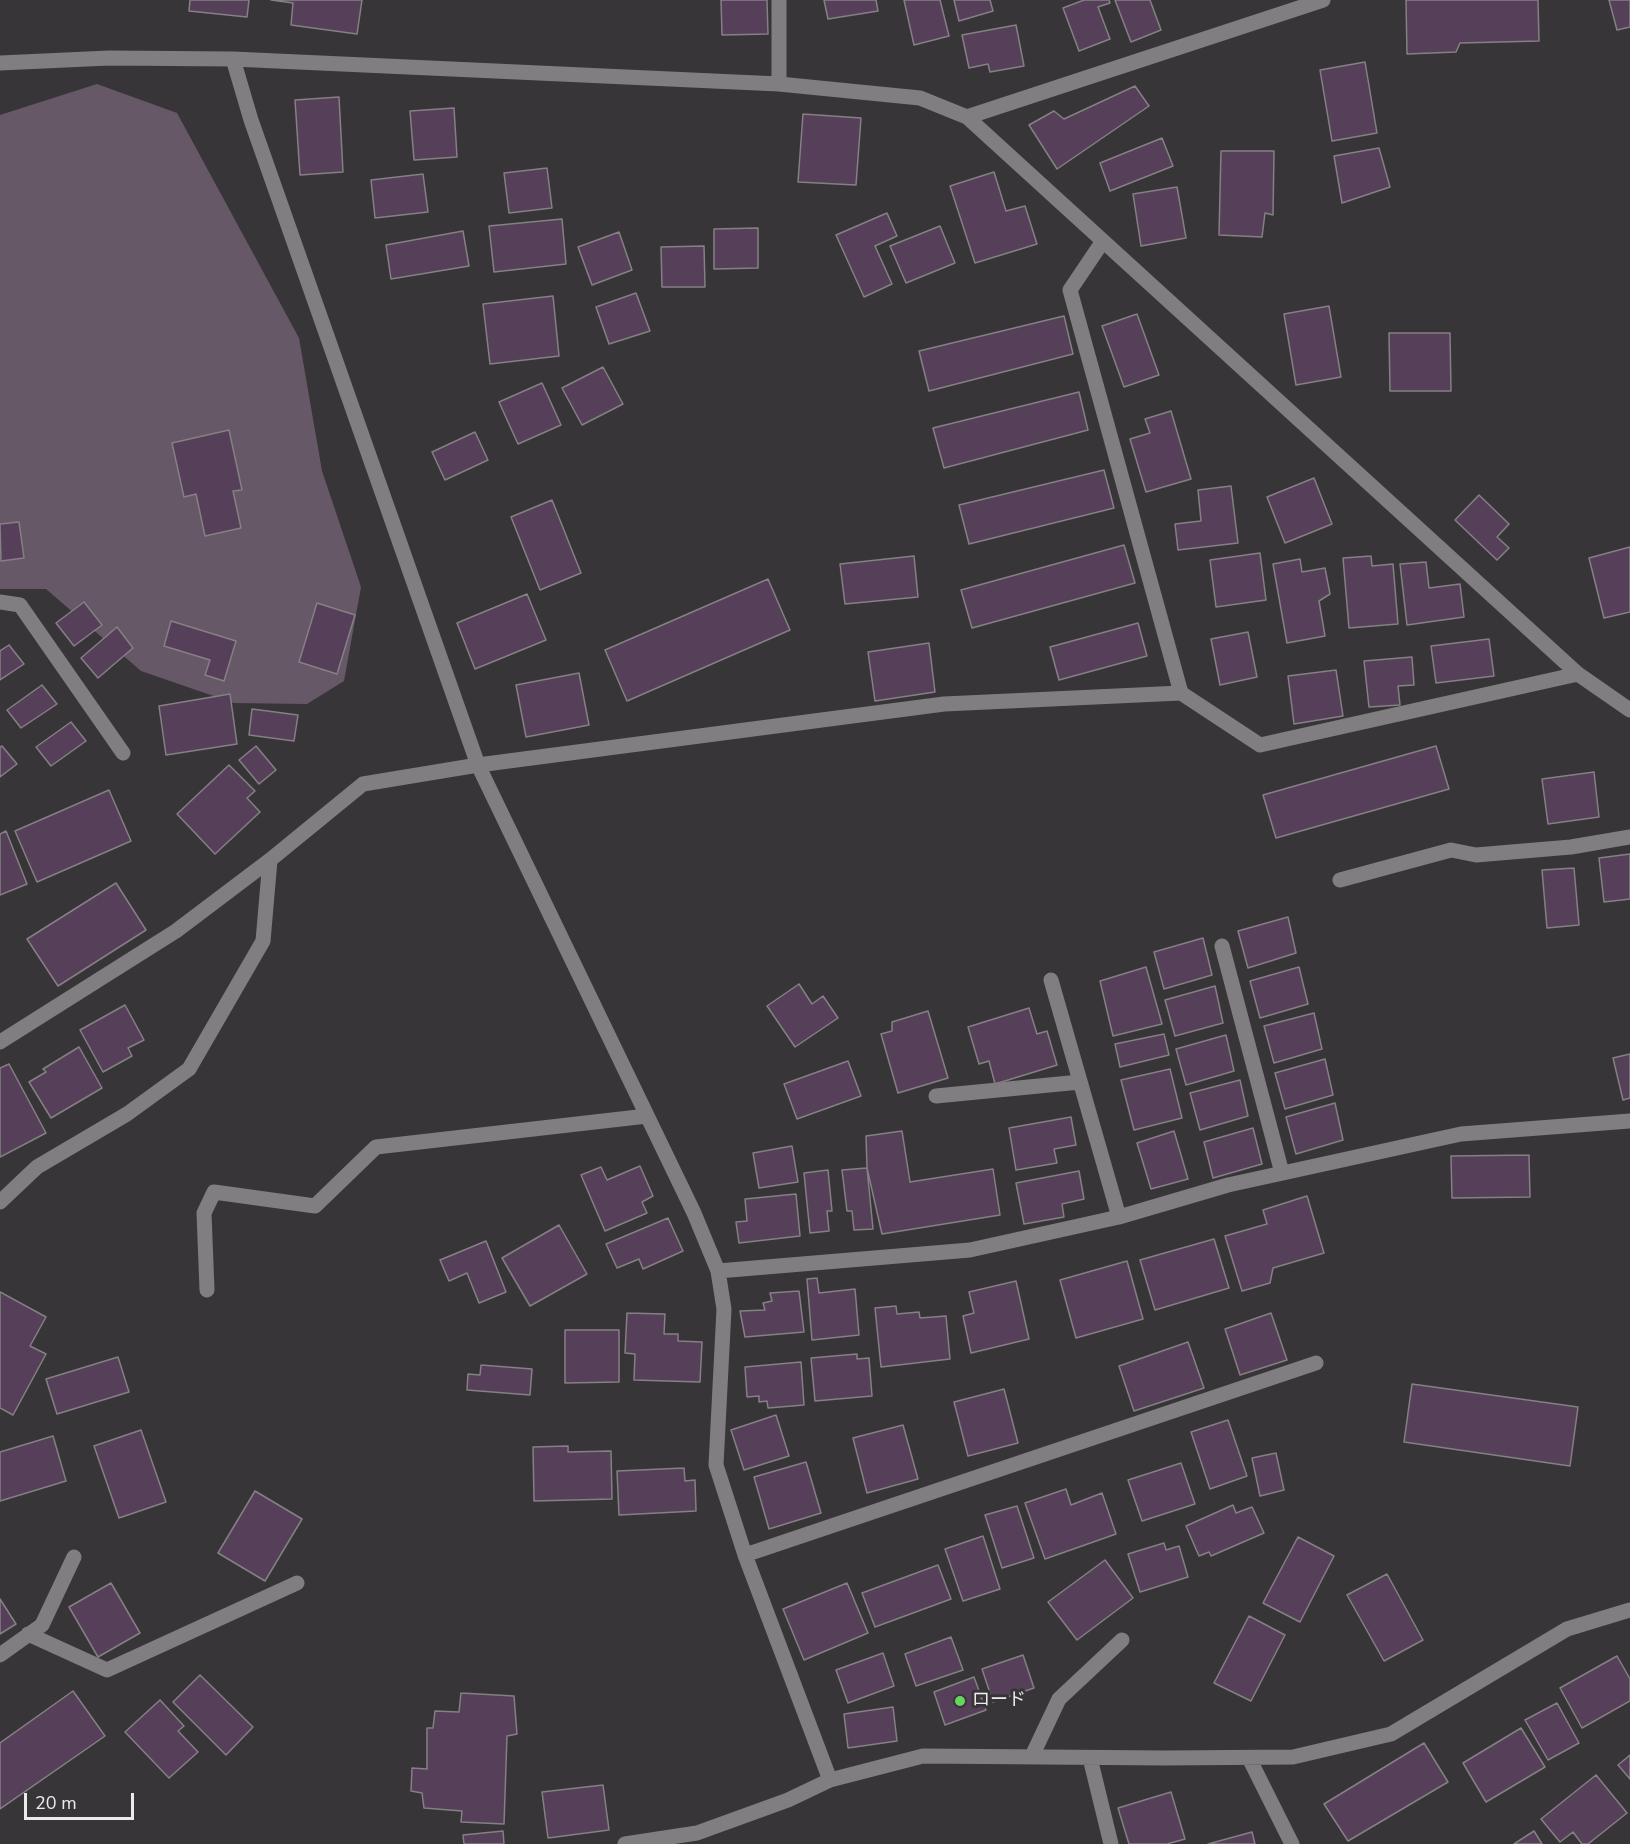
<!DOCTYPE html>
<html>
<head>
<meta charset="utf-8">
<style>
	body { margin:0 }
	#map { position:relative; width:1630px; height:1844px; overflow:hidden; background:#383539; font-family:"Nunito Sans",sans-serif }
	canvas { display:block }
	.scale { position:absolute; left:24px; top:1793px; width:110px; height:27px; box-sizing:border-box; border:3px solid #edeaed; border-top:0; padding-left:8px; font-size:18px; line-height:21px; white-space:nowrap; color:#edeaed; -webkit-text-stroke:4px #383539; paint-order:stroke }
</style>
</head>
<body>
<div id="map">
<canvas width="1630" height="1844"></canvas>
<div class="scale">20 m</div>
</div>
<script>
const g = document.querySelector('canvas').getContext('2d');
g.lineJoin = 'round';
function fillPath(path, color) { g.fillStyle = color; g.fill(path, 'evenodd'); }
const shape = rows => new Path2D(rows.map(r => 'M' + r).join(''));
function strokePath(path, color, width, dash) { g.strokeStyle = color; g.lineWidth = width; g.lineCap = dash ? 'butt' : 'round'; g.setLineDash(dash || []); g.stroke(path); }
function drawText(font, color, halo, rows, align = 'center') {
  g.font = font + ' "Nunito Sans","Noto Sans JP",sans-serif'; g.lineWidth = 6; g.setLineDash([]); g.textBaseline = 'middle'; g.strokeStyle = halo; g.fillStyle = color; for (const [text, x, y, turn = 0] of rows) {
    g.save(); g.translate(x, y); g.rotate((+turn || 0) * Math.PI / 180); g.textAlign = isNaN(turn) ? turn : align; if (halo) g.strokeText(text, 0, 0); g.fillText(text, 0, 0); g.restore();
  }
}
fillPath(shape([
	[97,84,177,113,299,338,322,471,361,587,344,681,307,704,234,703,141,671,46,589,0,589,0,115]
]), '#675868');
const building = shape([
	[190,0,249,0,247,17,189,11,190,0],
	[271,0,362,0,357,34,291,25,293,3,271,0],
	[721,0,767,0,768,34,722,35,721,0],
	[824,0,876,0,878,11,828,19,824,0],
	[904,0,940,0,949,36,914,45,904,0],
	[954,0,990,0,993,11,959,21,954,0],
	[1084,0,1109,0,1110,3,1098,7,1110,39,1079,51,1063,8,1084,0],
	[1115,0,1150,0,1161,30,1131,42,1115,0],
	[1406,0,1538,0,1539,41,1460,43,1456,52,1407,54,1406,0],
	[1609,0,1630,0,1630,27,1617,30,1609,0],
	[1016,25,1024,66,990,72,988,64,969,68,962,35,1016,25],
	[1365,62,1377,133,1332,141,1320,70,1365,62],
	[1135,86,1149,106,1057,169,1029,125,1054,111,1064,119,1135,86],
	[339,97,343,172,300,175,295,100,339,97],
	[454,108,457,157,414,160,410,111,454,108],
	[803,114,861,118,856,185,798,182,803,114],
	[1162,138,1173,166,1110,191,1100,163,1162,138],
	[1379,148,1390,187,1342,203,1334,156,1379,148],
	[1221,151,1274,151,1273,215,1265,213,1262,237,1219,235,1221,151],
	[547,168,552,208,509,213,504,173,547,168],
	[994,172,1006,211,1025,206,1037,244,975,263,950,186,994,172],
	[423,174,428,212,375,218,371,180,423,174],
	[1177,187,1186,238,1141,246,1133,194,1177,187],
	[887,213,897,236,875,246,892,284,864,297,836,235,887,213],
	[562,219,566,264,494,272,489,226,562,219],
	[940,226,955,263,906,283,890,246,940,226],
	[758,228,758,268,714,269,714,229,758,228],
	[463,231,469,266,391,279,386,245,463,231],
	[619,232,632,270,592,285,578,247,619,232],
	[704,246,705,287,662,287,661,247,704,246],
	[636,293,650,331,609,344,596,307,636,293],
	[553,296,559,356,490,364,483,304,553,296],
	[1329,306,1341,377,1296,385,1284,314,1329,306],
	[1137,314,1159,375,1124,387,1102,326,1137,314],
	[1064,316,1073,354,929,391,919,351,1064,316],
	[1389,333,1450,333,1451,391,1390,391,1389,333],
	[603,367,623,404,582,425,562,388,603,367],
	[542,383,561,425,518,444,499,402,542,383],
	[1079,392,1088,430,944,468,933,428,1079,392],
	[1171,411,1191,479,1146,492,1130,439,1150,433,1145,419,1171,411],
	[229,430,242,490,233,491,241,528,205,536,196,494,184,497,172,443,229,430],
	[475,432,488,460,445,480,432,452,475,432],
	[1104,470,1114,508,969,544,959,505,1104,470],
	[1314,478,1332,524,1285,543,1267,497,1314,478],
	[1231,486,1238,543,1178,550,1175,524,1201,521,1198,490,1231,486],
	[1479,495,1509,524,1497,537,1509,548,1497,560,1455,520,1479,495],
	[552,500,581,573,540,590,511,517,552,500],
	[19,522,24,558,1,561,0,524,19,522],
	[1124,545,1135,583,972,628,961,590,1124,545],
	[1630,547,1630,612,1604,618,1589,558,1630,547],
	[1260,553,1266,600,1216,607,1210,560,1260,553],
	[914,556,918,597,845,604,840,564,914,556],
	[1371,556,1372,566,1393,564,1398,624,1349,628,1343,558,1371,556],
	[1300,559,1302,572,1325,568,1330,594,1319,601,1325,636,1287,643,1273,564,1300,559],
	[1426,562,1429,588,1460,584,1464,617,1407,625,1400,564,1426,562],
	[768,579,790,630,627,701,605,650,768,579],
	[527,594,546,640,475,669,457,623,527,594],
	[84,602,102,625,74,646,56,623,84,602],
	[317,603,355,615,337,674,299,662,317,603],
	[171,621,236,641,224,681,205,675,210,660,164,646,171,621],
	[1138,623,1147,656,1059,680,1050,647,1138,623],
	[117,627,133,648,98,678,81,658,117,627],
	[1248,632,1257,677,1220,685,1211,639,1248,632],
	[1489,639,1494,676,1436,683,1431,646,1489,639],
	[929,643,935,692,875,701,868,652,929,643],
	[9,645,24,664,0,680,0,651,9,645],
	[1412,657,1414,685,1398,686,1400,705,1369,707,1364,661,1412,657],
	[1336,670,1343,716,1294,724,1288,676,1336,670],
	[579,673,589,725,526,737,516,685,579,673],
	[42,685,57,704,21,728,7,710,42,685],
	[230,694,237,744,166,755,159,706,230,694],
	[252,709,298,715,294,741,249,735,252,709],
	[71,722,86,741,51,766,36,747,71,722],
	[2,746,17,764,0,777,0,747,2,746],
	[256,746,276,770,259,784,239,760,256,746],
	[1436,746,1449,789,1276,838,1263,795,1436,746],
	[229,765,255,791,247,798,260,812,215,854,177,814,229,765],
	[1594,772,1599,817,1548,824,1542,779,1594,772],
	[109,790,131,841,37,882,15,831,109,790],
	[6,831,27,884,0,895,0,834,6,831],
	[1630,854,1630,899,1604,902,1599,858,1630,854],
	[1574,868,1579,925,1547,928,1542,870,1574,868],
	[116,883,146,930,58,986,27,939,116,883],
	[1288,917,1296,953,1248,968,1238,931,1288,917],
	[1203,938,1212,975,1164,989,1154,952,1203,938],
	[1146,967,1162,1024,1113,1036,1100,981,1146,967],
	[1299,967,1308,1004,1260,1018,1250,981,1299,967],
	[799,984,812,1004,823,996,838,1018,795,1047,767,1006,799,984],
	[1215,986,1223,1023,1175,1036,1165,1000,1215,986],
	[125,1005,144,1040,128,1048,132,1056,103,1072,80,1030,125,1005],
	[1029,1008,1037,1034,1047,1031,1057,1065,995,1084,989,1061,979,1064,968,1027,1029,1008],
	[928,1011,948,1078,898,1093,881,1034,892,1031,892,1022,928,1011],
	[1314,1013,1322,1049,1274,1063,1264,1026,1314,1013],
	[1164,1034,1169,1055,1120,1067,1115,1044,1164,1034],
	[1226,1035,1234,1071,1186,1085,1176,1049,1226,1035],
	[79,1047,102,1088,51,1118,29,1082,46,1072,43,1069,79,1047],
	[1630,1054,1630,1098,1623,1100,1613,1058,1630,1054],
	[1325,1059,1333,1095,1285,1109,1275,1073,1325,1059],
	[848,1061,861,1096,797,1119,784,1084,848,1061],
	[9,1064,46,1133,0,1157,0,1068,9,1064],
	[1170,1069,1182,1118,1134,1130,1121,1080,1170,1069],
	[1240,1080,1248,1116,1200,1130,1190,1093,1240,1080],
	[1335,1103,1343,1140,1296,1154,1286,1117,1335,1103],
	[1071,1117,1076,1145,1054,1149,1057,1163,1016,1170,1009,1128,1071,1117],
	[1253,1128,1262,1164,1213,1178,1204,1142,1253,1128],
	[902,1131,910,1182,993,1169,1000,1215,882,1234,867,1168,866,1136,902,1131],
	[1174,1131,1188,1179,1151,1189,1137,1143,1174,1131],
	[792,1146,798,1182,759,1188,753,1153,792,1146],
	[1529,1155,1530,1197,1452,1198,1451,1156,1529,1155],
	[640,1166,653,1196,642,1202,647,1213,605,1231,581,1175,601,1167,607,1180,640,1166],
	[867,1168,873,1229,854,1230,852,1211,847,1211,842,1170,867,1168],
	[828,1170,832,1211,827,1211,829,1231,810,1233,804,1173,828,1170],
	[1079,1171,1084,1199,1062,1204,1064,1217,1024,1224,1016,1183,1079,1171],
	[796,1194,800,1236,739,1243,736,1222,747,1221,745,1199,796,1194],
	[1307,1196,1324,1253,1273,1268,1270,1283,1242,1291,1225,1236,1267,1224,1263,1210,1307,1196],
	[668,1218,683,1251,643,1269,639,1259,617,1268,606,1244,668,1218],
	[559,1225,587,1274,530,1306,502,1258,559,1225],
	[1214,1239,1229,1288,1155,1310,1140,1260,1214,1239],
	[486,1241,506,1292,479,1303,467,1273,449,1281,440,1260,486,1241],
	[1127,1261,1143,1319,1076,1338,1060,1280,1127,1261],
	[817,1278,819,1293,855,1289,859,1335,812,1340,807,1279,817,1278],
	[1016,1281,1029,1339,971,1353,963,1316,974,1313,969,1292,1016,1281],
	[799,1291,804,1332,745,1337,740,1311,765,1310,763,1303,772,1301,770,1293,799,1291],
	[0,1292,46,1317,30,1346,46,1354,13,1415,0,1408,0,1292],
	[896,1306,897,1314,919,1312,920,1318,946,1316,950,1359,881,1367,875,1308,896,1306],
	[627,1313,665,1314,664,1334,678,1334,678,1341,702,1342,700,1382,634,1380,635,1354,625,1353,627,1313],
	[1271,1313,1287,1360,1240,1375,1225,1329,1271,1313],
	[565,1330,619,1330,619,1382,565,1383,565,1330],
	[1188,1342,1204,1388,1134,1411,1119,1366,1188,1342],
	[857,1354,857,1359,869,1358,872,1396,815,1401,811,1358,857,1354],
	[118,1357,129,1392,57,1414,46,1379,118,1357],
	[801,1362,804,1405,768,1408,767,1401,759,1402,759,1396,747,1397,745,1367,801,1362],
	[481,1365,532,1369,530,1395,467,1390,468,1374,480,1375,481,1365],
	[1412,1384,1578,1407,1570,1466,1404,1442,1412,1384],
	[1004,1389,1018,1443,968,1456,954,1402,1004,1389],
	[776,1415,789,1456,744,1470,731,1430,776,1415],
	[1228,1420,1247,1476,1210,1489,1191,1432,1228,1420],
	[903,1425,918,1479,867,1493,853,1438,903,1425],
	[141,1430,166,1502,119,1518,94,1446,141,1430],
	[53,1436,66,1481,0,1501,0,1452,53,1436],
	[568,1446,568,1452,611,1451,612,1499,534,1501,533,1447,568,1446],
	[1276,1453,1284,1490,1260,1496,1252,1458,1276,1453],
	[806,1462,821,1513,769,1529,754,1477,806,1462],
	[1181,1463,1195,1504,1142,1521,1128,1480,1181,1463],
	[684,1468,685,1481,695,1480,696,1511,619,1515,617,1471,684,1468],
	[1066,1489,1071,1505,1102,1493,1116,1534,1045,1559,1025,1503,1066,1489],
	[255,1491,302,1519,265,1581,218,1553,255,1491],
	[1233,1505,1236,1513,1252,1507,1264,1533,1211,1556,1209,1552,1199,1556,1186,1526,1233,1505],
	[1017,1506,1034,1558,1002,1568,985,1515,1017,1506],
	[983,1536,1000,1589,963,1601,945,1549,983,1536],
	[1298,1537,1334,1556,1300,1622,1263,1603,1298,1537],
	[1164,1543,1166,1550,1179,1546,1188,1577,1140,1592,1128,1554,1164,1543],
	[1105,1560,1133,1598,1077,1640,1048,1602,1105,1560],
	[938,1565,951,1599,875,1627,862,1593,938,1565],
	[1387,1574,1423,1640,1384,1661,1347,1595,1387,1574],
	[111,1583,140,1633,98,1657,69,1607,111,1583],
	[847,1583,868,1633,804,1660,783,1609,847,1583],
	[0,1599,16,1624,0,1634,0,1599],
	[1249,1616,1285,1635,1251,1701,1214,1683,1249,1616],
	[951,1637,963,1670,916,1686,905,1654,951,1637],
	[883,1653,894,1686,848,1703,836,1670,883,1653],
	[1023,1655,1034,1688,993,1702,982,1669,1023,1655],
	[1617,1656,1630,1679,1630,1701,1582,1728,1560,1688,1617,1656],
	[200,1675,253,1727,226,1755,173,1702,200,1675],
	[974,1677,986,1710,945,1725,934,1692,974,1677],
	[73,1691,105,1736,0,1809,0,1743,73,1691],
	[461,1693,514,1696,517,1734,507,1736,504,1824,461,1822,462,1811,424,1808,422,1793,411,1791,412,1768,427,1769,427,1728,433,1728,435,1711,459,1712,461,1693],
	[160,1700,184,1726,178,1731,198,1752,169,1778,125,1732,160,1700],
	[1557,1703,1579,1743,1548,1760,1525,1720,1557,1703],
	[893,1707,897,1741,848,1748,844,1714,893,1707],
	[1521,1728,1545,1767,1486,1802,1463,1763,1521,1728],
	[1424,1743,1448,1782,1348,1841,1324,1804,1424,1743],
	[1630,1755,1630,1779,1618,1765,1630,1755],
	[1596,1775,1627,1813,1588,1844,1582,1844,1573,1832,1560,1842,1541,1819,1596,1775],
	[603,1785,609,1830,548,1838,542,1792,603,1785],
	[1171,1792,1185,1839,1167,1844,1129,1844,1118,1808,1171,1792],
	[503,1831,504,1844,464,1844,463,1835,503,1831],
	[1534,1831,1542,1844,1514,1844,1534,1831],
	[1252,1832,1255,1844,1208,1844,1252,1832]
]);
fillPath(building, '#563f59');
strokePath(building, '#848084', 1.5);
strokePath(shape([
	[233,59,251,120,478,765,694,1213,718,1271,724,1309,716,1465,745,1555,830,1780],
	[0,63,109,58,233,59,779,84,920,98,967,117,1578,674,1630,710],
	[779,84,779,0],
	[967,117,1323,0],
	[1103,241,1070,290,1181,693],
	[0,602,20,605,123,753],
	[1340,880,1451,850,1476,855,1571,847,1630,837],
	[1222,946,1282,1173],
	[1051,980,1119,1217],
	[0,1042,176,931,270,860,363,784,478,765,944,704,1181,693,1260,745,1578,674],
	[936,1096,1080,1082],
	[0,1202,37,1167,127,1114,189,1069,263,941,270,860],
	[718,1271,970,1250,1119,1217,1228,1185,1461,1134,1630,1121],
	[207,1290,204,1213,214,1192,315,1206,376,1147,647,1116],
	[745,1555,1316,1363],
	[28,1634,107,1670,297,1583],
	[0,1655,42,1625,74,1557],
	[1032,1756,1059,1699,1122,1640],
	[1090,1758,1111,1844],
	[1249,1758,1292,1844],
	[625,1844,697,1833,788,1800,830,1780,923,1756,1165,1758,1293,1757,1391,1734,1567,1629,1630,1610]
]), '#807e80', 15);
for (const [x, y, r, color] of [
	[960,1701,6,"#69d464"]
]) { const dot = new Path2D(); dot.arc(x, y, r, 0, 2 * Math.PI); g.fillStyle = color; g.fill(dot); strokePath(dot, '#383539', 2); }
drawText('18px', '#edeaed', '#383539', [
	["ロード",972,1701]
], 'left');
</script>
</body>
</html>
